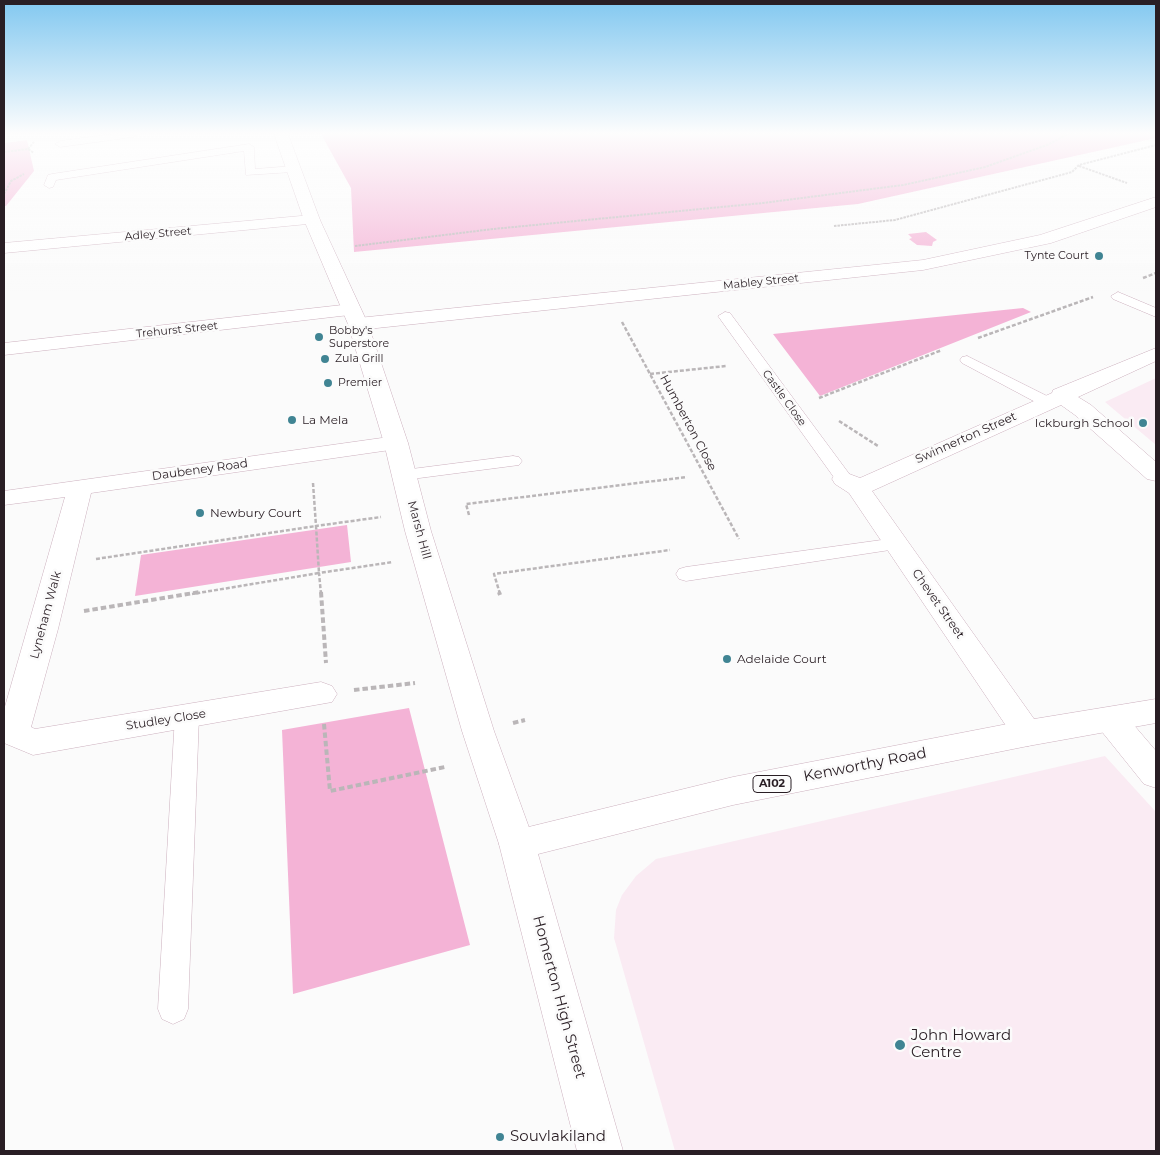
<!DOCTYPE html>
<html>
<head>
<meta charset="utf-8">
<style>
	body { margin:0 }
	#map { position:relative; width:1160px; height:1155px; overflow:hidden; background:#fbfbfb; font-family:Montserrat,sans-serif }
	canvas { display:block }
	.frame { position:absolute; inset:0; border:5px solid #291e24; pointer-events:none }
</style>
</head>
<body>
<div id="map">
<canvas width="1160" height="1155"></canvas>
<div class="frame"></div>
</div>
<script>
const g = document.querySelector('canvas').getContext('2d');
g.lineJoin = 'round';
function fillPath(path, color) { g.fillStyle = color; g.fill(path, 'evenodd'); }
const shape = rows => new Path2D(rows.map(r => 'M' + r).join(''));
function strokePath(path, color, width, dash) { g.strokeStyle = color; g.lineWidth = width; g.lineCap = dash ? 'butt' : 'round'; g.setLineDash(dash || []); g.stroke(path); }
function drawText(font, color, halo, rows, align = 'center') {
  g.font = font + ' Montserrat,sans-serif'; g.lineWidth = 5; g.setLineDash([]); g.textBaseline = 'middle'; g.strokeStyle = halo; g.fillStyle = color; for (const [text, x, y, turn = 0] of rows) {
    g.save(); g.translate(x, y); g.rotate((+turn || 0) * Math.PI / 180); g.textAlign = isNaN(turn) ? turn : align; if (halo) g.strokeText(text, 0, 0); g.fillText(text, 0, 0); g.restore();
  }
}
fillPath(shape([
	[1156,378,1156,445,1105,402],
	[1105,756,1156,812,1156,1151,675,1151,614,938,616,910,622,895,636,876,656,859]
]), '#faebf3');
fillPath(shape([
	[321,134,1156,134,1156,138,858,204,354,252,351,188],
	[27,140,34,171,6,206,4,206,4,143],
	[926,232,937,240,933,242,932,246,917,245,909,239,912,238,908,234],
	[1023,308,1031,312,820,396,773,334],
	[347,525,351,562,135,596,141,555],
	[409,708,470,945,293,994,282,730]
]), '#f4b3d6');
const lane = shape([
	[112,134,138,134,133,137,60,147,55,144,60,141,112,134],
	[249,144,254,147,255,169,293,166,298,169,293,172,246,175,244,151,56,180,53,187,49,188,44,185,48,175,52,174,249,144],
	[1118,292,1156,308,1156,317,1113,299,1111,296,1118,292],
	[725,312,730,313,850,475,853,479,850,483,844,484,838,483,718,316,725,312],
	[967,356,1053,399,1055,402,1053,405,1041,405,962,363,960,360,962,357,967,356],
	[513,456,519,457,522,461,519,465,404,480,398,479,395,475,398,471,404,470,513,456],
	[896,538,903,540,906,544,903,548,686,581,679,579,676,574,679,569,686,567,896,538],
	[187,707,195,710,199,716,188,1009,184,1019,173,1024,162,1019,158,1009,175,716,179,710,187,707]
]);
const street = shape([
	[1156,197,1156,207,1051,243,923,270,358,330,351,328,348,324,351,320,358,318,923,260,1040,235,1156,197],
	[312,215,318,217,320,220,318,223,4,253,4,243,312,215],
	[351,304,358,306,360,310,358,314,4,355,4,343,351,304],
	[1156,348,1156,361,1078,397,1091,405,1156,462,1156,481,1147,479,1075,415,1061,405,872,491,1044,733,1039,742,1028,746,1017,742,849,493,835,484,832,479,835,474,844,472,860,478,1052,393,1053,390,1156,348],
	[396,436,404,438,408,443,404,448,91,493,58,629,31,727,35,729,321,682,332,686,337,694,332,702,33,755,4,743,4,710,65,497,4,505,4,491,396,436],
	[1110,707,1121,710,1156,751,1156,788,1144,784,1099,728,1094,719,1099,710,1110,707]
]);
const secondary = shape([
	[274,134,288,134,320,220,368,324,408,443,431,531,494,731,535,844,530,855,517,859,504,855,499,844,462,731,405,531,384,443,348,324,304,220,274,134]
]);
const highway = shape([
	[1156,699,1156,723,1028,746,733,805,538,854,623,1151,577,1151,499,844,504,833,733,777,1028,720,1156,699]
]);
strokePath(lane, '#ccb0be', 1);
strokePath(street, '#ccb0be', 1);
strokePath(secondary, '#ccb0be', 1);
strokePath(highway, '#ccb0be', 1);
strokePath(shape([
	[28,149,34,142],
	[4,152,28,149,34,153],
	[1079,166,1127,183],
	[4,194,11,181,24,174],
	[834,226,895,220,1072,172,1079,165,1156,145],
	[355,246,493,229,763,203,903,185,985,167,1047,145,1068,134]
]), '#bab6b8', 2, [2.5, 1]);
strokePath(shape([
	[1143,278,1156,273],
	[622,322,739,539],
	[978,338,1093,297],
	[650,374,726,366],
	[819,398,942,350],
	[839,421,878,446],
	[313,483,316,526,381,517],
	[469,515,466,504,687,477],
	[96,559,316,526,319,573,192,594],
	[321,594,319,573,393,562],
	[500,594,494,574,670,550]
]), '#bab6b8', 2.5, [4, 2]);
strokePath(shape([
	[321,592,326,663],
	[499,592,500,595],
	[84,611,200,592],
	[354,690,415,683],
	[513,723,525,720],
	[324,724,330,791,445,767]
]), '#bab6b8', 4, [5.5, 3]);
fillPath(lane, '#fff');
fillPath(street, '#fff');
fillPath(secondary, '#fff');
fillPath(highway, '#fff');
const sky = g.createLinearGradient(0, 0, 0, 296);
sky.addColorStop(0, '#82c8f0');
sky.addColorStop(0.45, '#fdfdfd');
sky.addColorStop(1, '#fdfdfd00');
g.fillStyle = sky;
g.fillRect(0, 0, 1160, 296);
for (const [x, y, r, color] of [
	[1099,256,5,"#408493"],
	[319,337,5,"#408493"],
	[325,359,5,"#408493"],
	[328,383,5,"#408493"],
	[292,420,5,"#408493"],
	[1143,423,5,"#408493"],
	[200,513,5,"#408493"],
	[727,659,5,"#408493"],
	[900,1045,6,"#408493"],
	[500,1137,5,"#408493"]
]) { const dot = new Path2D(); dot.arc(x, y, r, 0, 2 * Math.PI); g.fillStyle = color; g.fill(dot); strokePath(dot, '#fbfbfb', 2); }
drawText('11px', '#291e24', '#fbfbfb', [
	["Adley Street",158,234,-5],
	["Mabley Street",761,282,-6],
	["Trehurst Street",177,330,-6],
	["Castle Close",784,398,54]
]);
drawText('11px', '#291e24', '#fbfbfb', [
	["Tynte Court",1089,256,"right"],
	["Bobby's",329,331],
	["Superstore",329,344],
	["Zula Grill",335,359],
	["Premier",338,383]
], 'left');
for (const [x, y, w] of [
	[772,784,38]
]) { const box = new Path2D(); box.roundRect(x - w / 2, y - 8.5, w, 17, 4); g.fillStyle = '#fbfbfb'; g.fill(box); strokePath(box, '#291e24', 1); }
drawText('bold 11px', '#291e24', null, [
	["A102",772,784]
]);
drawText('12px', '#291e24', '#fbfbfb', [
	["La Mela",302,420],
	["Ickburgh School",1133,423,"right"],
	["Newbury Court",210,513],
	["Adelaide Court",737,659]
], 'left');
drawText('12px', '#291e24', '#fbfbfb', [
	["Humberton Close",688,423,62],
	["Swinnerton Street",966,438,-24],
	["Daubeney Road",200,470,-8],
	["Marsh Hill",419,530,75],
	["Chevet Street",938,604,55],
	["Lyneham Walk",46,615,-75],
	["Studley Close",166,720,-9]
]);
drawText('15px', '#291e24', '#fbfbfb', [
	["Kenworthy Road",865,765,-11],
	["Homerton High Street",559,997,75]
]);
drawText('15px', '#291e24', '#fbfbfb', [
	["John Howard",911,1036],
	["Centre",911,1053],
	["Souvlakiland",510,1137]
], 'left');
</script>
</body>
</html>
